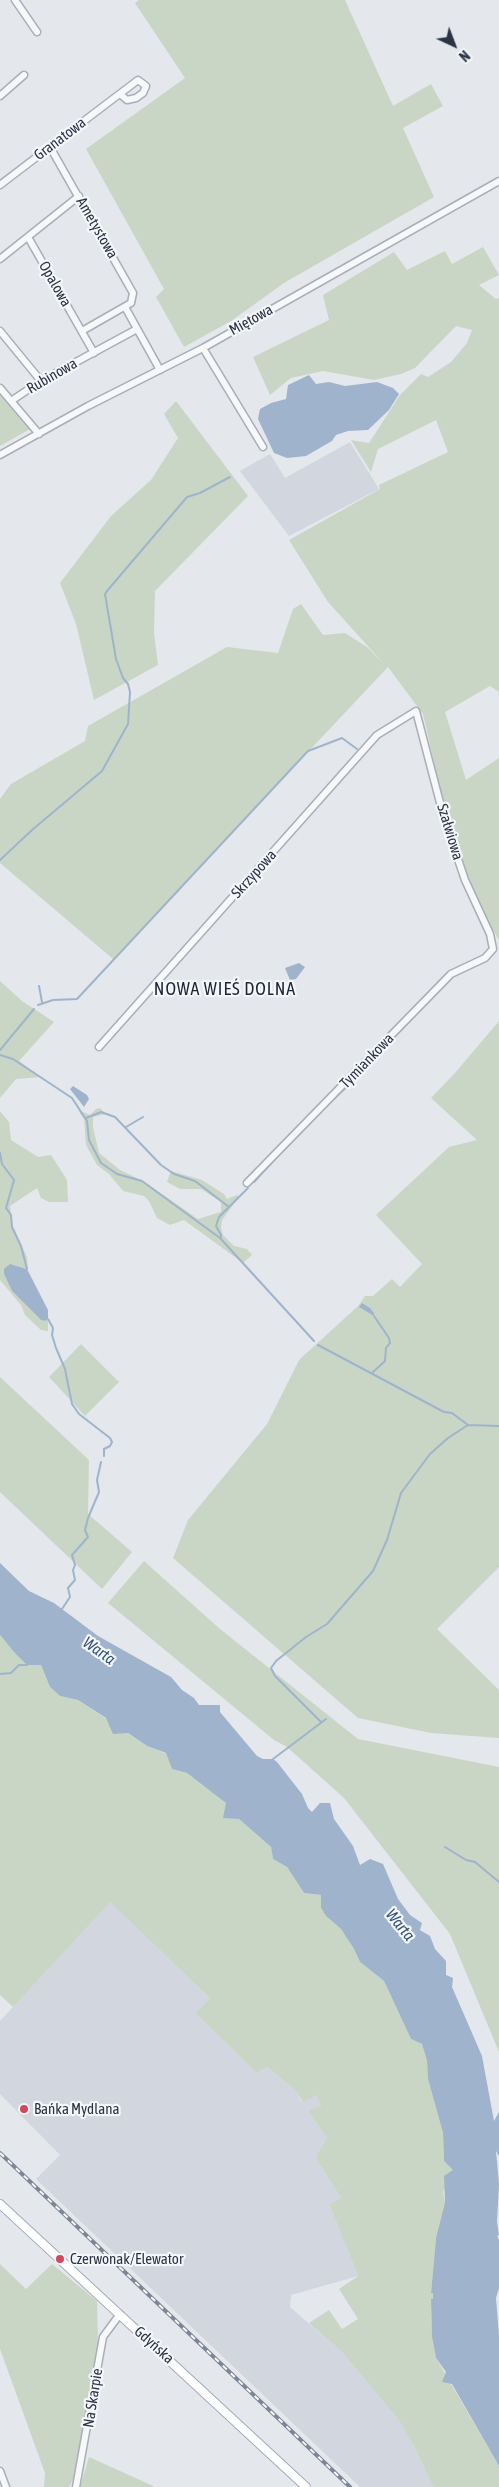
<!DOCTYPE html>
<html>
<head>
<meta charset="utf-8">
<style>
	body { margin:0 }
	#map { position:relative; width:499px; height:2487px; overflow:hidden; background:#e4e7ec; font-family:"Asap Condensed",sans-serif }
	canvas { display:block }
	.north { position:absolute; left:429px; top:20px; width:50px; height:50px; -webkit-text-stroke:4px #f4f6f9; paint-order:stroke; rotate:137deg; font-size:14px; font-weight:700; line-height:20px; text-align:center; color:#2b3445 }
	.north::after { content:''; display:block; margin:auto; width:18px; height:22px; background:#2b3445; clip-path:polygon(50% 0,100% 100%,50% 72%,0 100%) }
</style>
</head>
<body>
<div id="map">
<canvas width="499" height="2487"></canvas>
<div class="north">N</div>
</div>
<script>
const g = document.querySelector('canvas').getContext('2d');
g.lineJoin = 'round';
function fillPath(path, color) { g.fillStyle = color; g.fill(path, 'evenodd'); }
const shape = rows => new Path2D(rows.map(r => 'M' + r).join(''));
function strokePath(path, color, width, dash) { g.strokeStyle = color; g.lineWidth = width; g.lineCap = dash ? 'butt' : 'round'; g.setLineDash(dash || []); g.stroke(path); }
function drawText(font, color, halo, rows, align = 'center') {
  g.font = font + ' "Asap Condensed",sans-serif'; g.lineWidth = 4.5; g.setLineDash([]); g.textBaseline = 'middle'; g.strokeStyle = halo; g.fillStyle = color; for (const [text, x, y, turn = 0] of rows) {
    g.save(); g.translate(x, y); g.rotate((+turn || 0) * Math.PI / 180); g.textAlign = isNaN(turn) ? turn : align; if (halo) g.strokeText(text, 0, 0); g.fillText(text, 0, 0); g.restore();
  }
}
fillPath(shape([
	[350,442,379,489,289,536,240,471,270,454,285,478],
	[110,1901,210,1998,195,2013,257,2073,267,2067,295,2090,302,2102,316,2094,321,2105,308,2111,327,2138,317,2154,316,2159,341,2198,329,2204,358,2276,291,2295,290,2307,342,2352,398,2419,414,2446,433,2487,360,2487,36,2179,60,2155,0,2094,0,2021]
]), '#d2d6de');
fillPath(shape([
	[139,0,345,0,393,106,431,84,443,106,403,128,434,197,284,283,231,321,184,347,156,297,164,289,86,149,185,78,135,3],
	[483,247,499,275,479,285,496,299,499,298,499,692,490,686,445,712,466,780,499,758,499,940,475,899,445,810,423,714,388,667,113,959,0,863,0,799,11,784,85,741,88,726,227,647,278,653,293,609,301,604,323,635,345,633,367,647,384,664,328,602,289,540,380,489,379,485,448,452,436,420,378,449,371,472,351,440,369,443,400,395,421,374,428,377,451,362,467,343,472,330,456,326,415,368,401,374,374,380,323,371,291,378,270,395,253,357,329,320,323,295,394,252,407,270,445,251,452,264],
	[0,394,30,429,0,446],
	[176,401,248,496,155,591,154,633,158,665,94,700,76,624,60,583,111,516,151,480,178,438,164,414],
	[0,981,22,1001,54,1022,19,1061,41,1077,16,1079,0,1098],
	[499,1021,499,1567,437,1629,499,1690,499,1738,431,1733,358,1718,173,1558,188,1520,267,1424,299,1360,358,1306,365,1296,373,1296,392,1279,400,1287,422,1264,376,1215,449,1147,477,1140,431,1098,455,1073],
	[100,1108,106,1114,93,1117,93,1127,99,1153,120,1170,143,1181,198,1219,221,1212,221,1202,201,1189,180,1189,167,1182,171,1171,202,1180,224,1194,227,1199,237,1195,239,1197,222,1220,221,1228,223,1235,234,1246,247,1249,252,1255,243,1263,184,1220,170,1225,157,1218,149,1201,144,1196,123,1191,109,1174,97,1165,86,1145,84,1119,78,1110,90,1115,96,1109],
	[0,1111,9,1122,11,1140,38,1157,51,1155,67,1180,68,1202,49,1202,41,1198,37,1188,10,1206,13,1227,27,1257,28,1269,14,1265,4,1274,12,1291,41,1320,45,1321,48,1319,48,1331,41,1330,25,1315,21,1305,0,1280],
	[81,1344,119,1382,85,1416,49,1377],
	[0,1377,89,1460,88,1514,132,1552,102,1589,0,1492],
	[144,1561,220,1629,358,1739,499,1767,499,2052,450,1934,344,1798,287,1747,274,1740,108,1603],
	[0,1635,27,1665,41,1665,50,1687,60,1696,78,1700,147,1746,167,1754,172,1769,187,1773,227,1803,239,1819,271,1847,273,1859,287,1867,304,1893,321,1895,321,1908,326,1916,341,1929,354,1949,360,1962,384,1981,411,2039,422,2044,427,2061,428,2079,443,2133,444,2161,454,2170,443,2192,445,2202,436,2238,431,2292,433,2293,433,2299,431,2300,432,2337,436,2358,499,2466,499,2487,433,2487,414,2446,398,2419,342,2352,309,2323,329,2310,342,2329,358,2319,339,2289,358,2276,329,2204,341,2198,316,2159,317,2154,327,2138,308,2111,321,2105,316,2095,303,2102,295,2090,267,2067,257,2073,195,2013,210,1998,110,1902,13,2007,0,1995],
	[0,2264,26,2289,52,2264,97,2301,98,2342,77,2473,69,2487,44,2487,45,2473,0,2349],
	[89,2457,151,2485,155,2487,80,2487]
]), '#c9d6c5');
fillPath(shape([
	[309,375,316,384,329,382,345,386,377,382,393,388,399,394,389,410,368,430,348,431,336,435,332,441,306,456,287,458,274,453,258,419,260,409,271,403,286,399,288,385],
	[299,963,305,967,296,979,290,980,285,968],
	[73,1086,87,1095,89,1099,84,1107,70,1089],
	[10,1264,27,1269,48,1310,48,1319,45,1321,41,1320,12,1291,4,1274,4,1269],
	[362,1303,370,1308,374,1313,374,1316,359,1307],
	[0,1563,29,1591,54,1603,98,1636,171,1677,182,1690,194,1698,199,1705,220,1705,220,1712,257,1756,263,1759,273,1759,277,1762,302,1794,308,1808,312,1812,320,1803,330,1803,334,1819,353,1846,360,1865,370,1859,383,1864,398,1899,410,1915,422,1923,420,1930,430,1936,435,1949,446,1961,446,1975,453,1978,452,1987,482,2056,494,2121,499,2112,499,2156,496,2151,499,2184,497,2222,499,2235,497,2236,499,2240,499,2288,496,2298,499,2336,499,2466,452,2384,442,2382,446,2372,436,2358,432,2337,431,2299,433,2299,433,2293,431,2293,436,2238,445,2202,444,2176,453,2170,444,2161,443,2133,428,2079,427,2061,422,2044,411,2039,384,1981,360,1962,354,1949,341,1929,326,1916,321,1908,321,1895,304,1893,287,1867,273,1859,271,1847,239,1819,223,1818,226,1803,187,1773,172,1769,166,1753,147,1746,128,1733,113,1734,106,1718,78,1700,60,1696,50,1687,41,1665,27,1665,15,1653,0,1635]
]), '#9fb4cc');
strokePath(shape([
	[0,860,32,830,102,771,128,724,130,692,128,684,123,678,116,659,105,594,107,591,187,497,200,493,230,477],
	[39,986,42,1002],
	[38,1005,53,1000,77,999,308,751,342,738,357,749],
	[0,1050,34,1009],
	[0,1055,13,1059,72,1098,87,1121,89,1140,101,1163,117,1174,142,1181,220,1238,314,1341],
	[330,1102,349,1085],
	[86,1118,101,1112,115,1117,161,1165,174,1174,195,1181,229,1207],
	[126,1127,143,1117],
	[0,1153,2,1164,14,1180,6,1208,11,1215,12,1227,21,1246,27,1269],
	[254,1182,287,1146],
	[221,1237,221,1235,216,1226,219,1217,248,1188],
	[48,1319,53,1328,52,1335,56,1348,65,1369,72,1404,79,1414,110,1438,112,1442,110,1446,104,1449,104,1456],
	[318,1345,444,1412,452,1413,468,1425,499,1426],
	[373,1372,385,1361,386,1348,390,1343,389,1338,374,1316],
	[62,1609,70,1597,68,1588,75,1580,73,1570,75,1565,72,1555,88,1537,85,1530,88,1518,99,1492,97,1480,101,1462],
	[0,1674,11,1673,19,1665,27,1665],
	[321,1722,275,1676,271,1668,276,1661,306,1637,327,1624,373,1571,387,1540,401,1493,430,1454,448,1438,468,1425],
	[273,1759,326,1719],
	[445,1847,466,1860,475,1862,499,1882]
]), '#9fb4cc', 2);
const minor = shape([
	[15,0,37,32],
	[0,96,24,75],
	[50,147,133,293,131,303,82,331],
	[0,185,101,108,138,80,146,86,143,93,136,98,127,100,120,94],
	[28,237,94,353],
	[0,259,79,196],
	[125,307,160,370],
	[0,331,41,381],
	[203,348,263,447],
	[0,388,39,434],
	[11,401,41,381,137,329],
	[0,455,88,406,203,348,499,181],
	[99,1047,377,735,416,711,444,818,465,880,490,934,493,949,485,958,451,974,247,1183],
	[0,2471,6,2487],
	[76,2487,103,2337,120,2314]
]);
const major = shape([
	[0,2204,306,2487]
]);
strokePath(minor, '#a9aeb7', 9);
strokePath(major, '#a3abb8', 10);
strokePath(minor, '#f7f8fa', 6);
strokePath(major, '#fff', 8);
const rail = shape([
	[0,2153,350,2487]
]);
strokePath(rail, '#7d8696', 4);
strokePath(rail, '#f4f6f9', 2, [5.5]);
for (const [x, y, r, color] of [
	[24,2109,5,"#d1495b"],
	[60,2259,5,"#d1495b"]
]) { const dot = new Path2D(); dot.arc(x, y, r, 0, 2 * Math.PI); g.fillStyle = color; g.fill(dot); strokePath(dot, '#f4f6f9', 2); }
drawText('15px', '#2b3445', '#f4f6f9', [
	["Granatowa",60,139,-37],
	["Ametystowa",97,228,60],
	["Opalowa",55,284,60],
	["Miętowa",251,320,-29],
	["Rubinowa",52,376,-30],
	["Szałwiowa",450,832,73],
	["Skrzypowa",254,874,-48],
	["Tymiankowa",367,1061,-46],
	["Gdyńska",154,2345,42],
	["Na Skarpie",93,2398,-81]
]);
drawText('15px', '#2b3445', '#f4f6f9', [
	["Bańka Mydlana",34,2109],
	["Czerwonak/Elewator",70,2259]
], 'left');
drawText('italic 16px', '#34527a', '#f4f6f9', [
	["Warta",99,1651,35],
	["Warta",400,1925,51]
]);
g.letterSpacing = '1px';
drawText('18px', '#1d2536', '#f4f6f9', [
	["NOWA WIEŚ DOLNA",225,989]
]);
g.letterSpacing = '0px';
</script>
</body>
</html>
